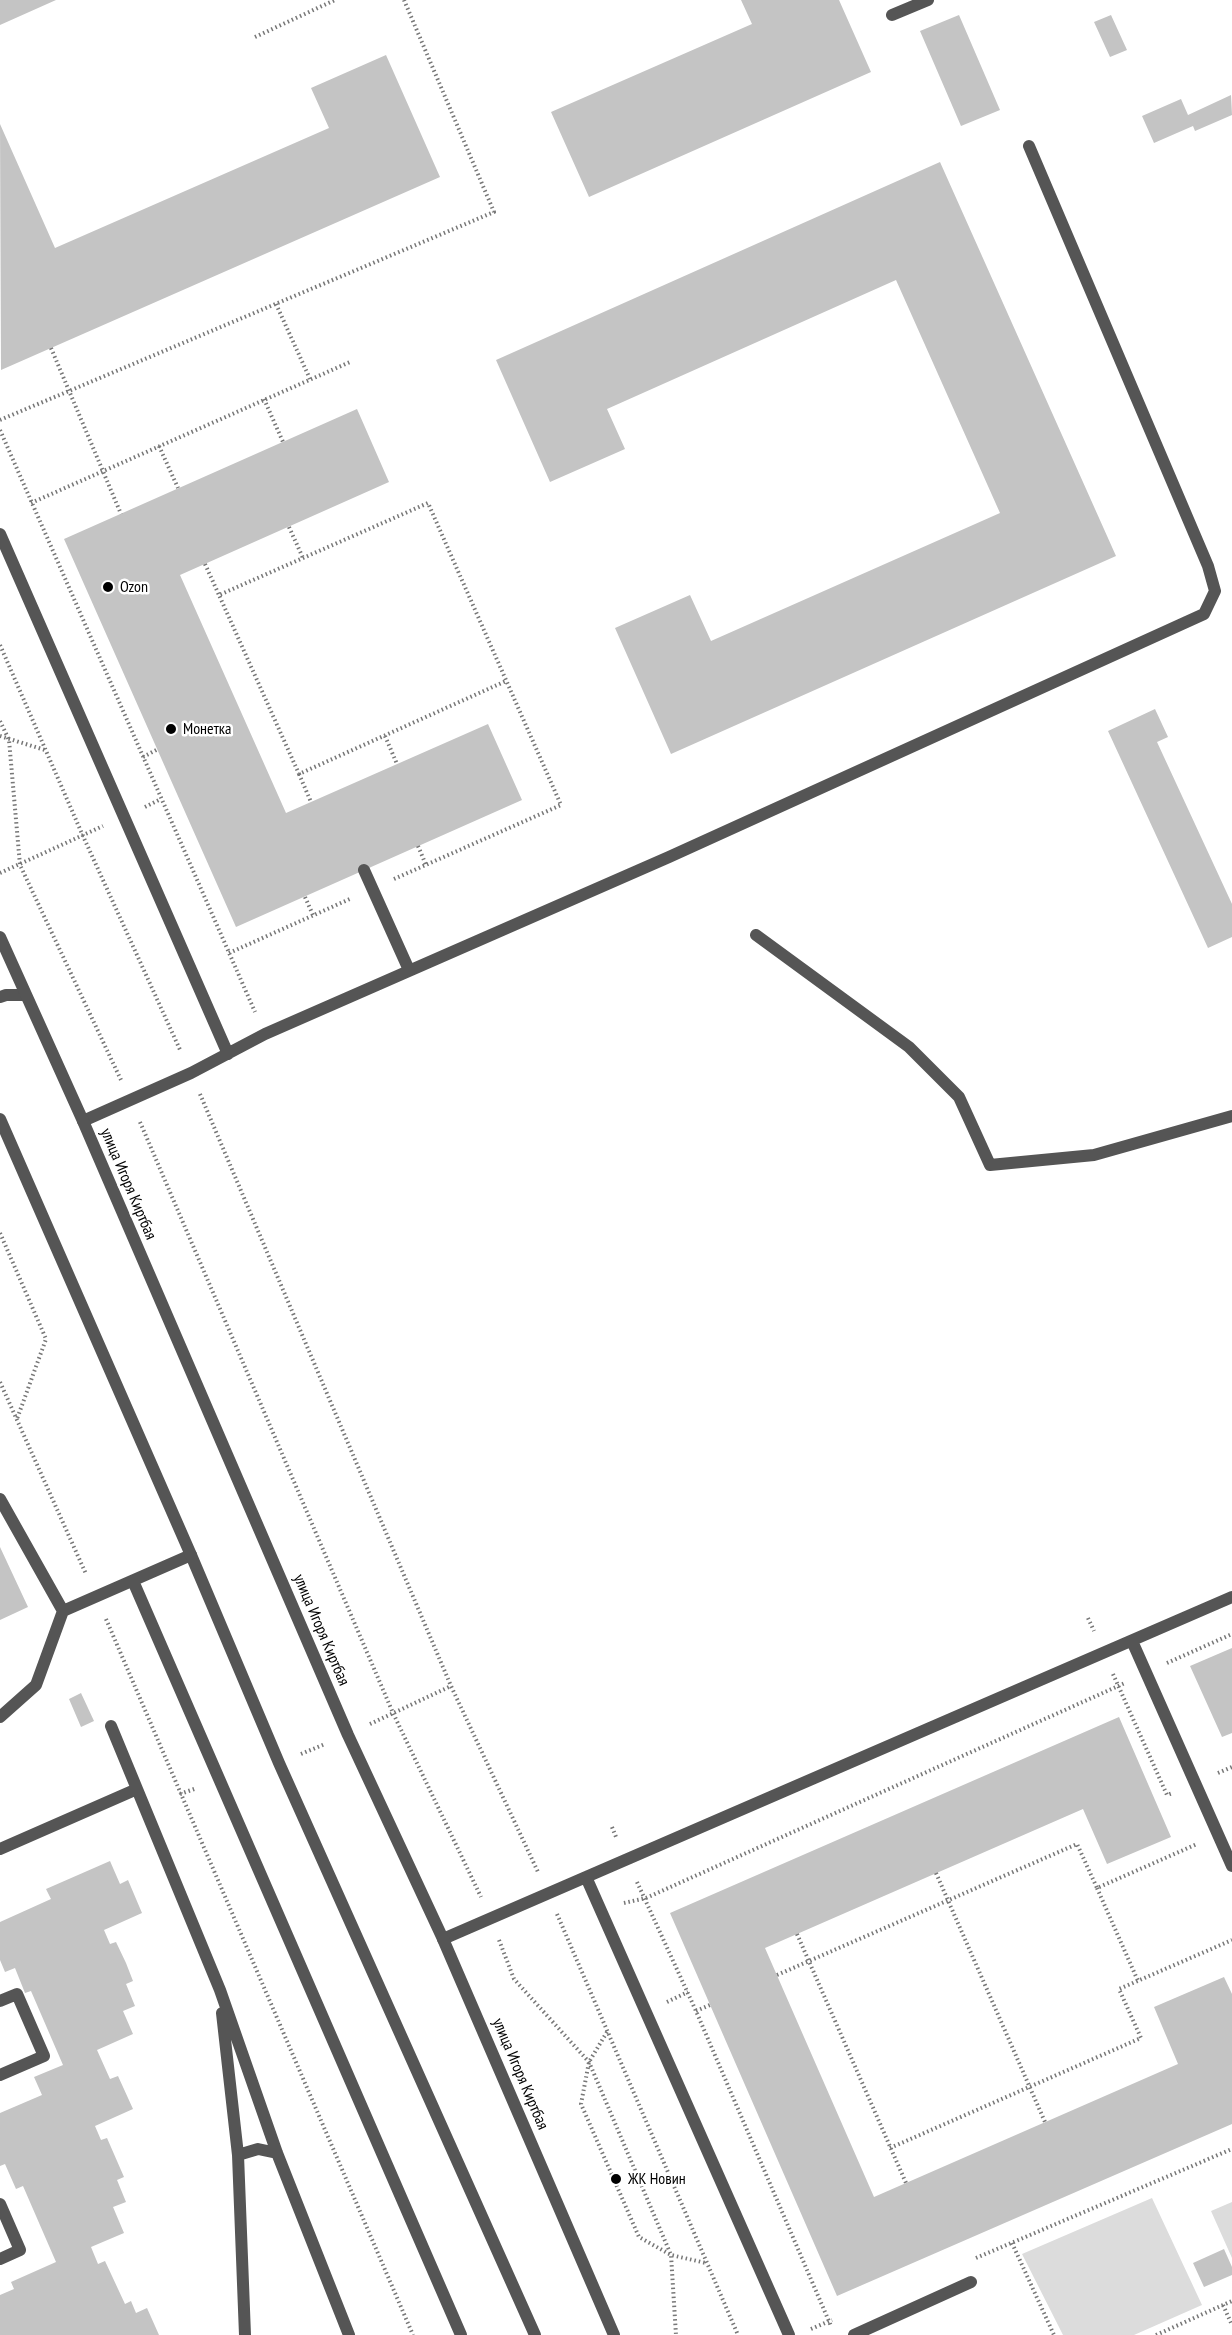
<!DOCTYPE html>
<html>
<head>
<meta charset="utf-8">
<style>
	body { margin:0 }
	canvas { display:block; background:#fff }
</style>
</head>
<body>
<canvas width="1232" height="2335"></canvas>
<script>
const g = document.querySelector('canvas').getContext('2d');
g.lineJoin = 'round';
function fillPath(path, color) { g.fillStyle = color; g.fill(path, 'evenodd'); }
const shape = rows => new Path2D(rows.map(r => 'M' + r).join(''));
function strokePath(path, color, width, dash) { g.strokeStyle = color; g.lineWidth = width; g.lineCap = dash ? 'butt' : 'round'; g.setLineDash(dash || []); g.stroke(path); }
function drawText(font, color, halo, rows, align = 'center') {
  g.font = font + ' "PT Sans Narrow",sans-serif'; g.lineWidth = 5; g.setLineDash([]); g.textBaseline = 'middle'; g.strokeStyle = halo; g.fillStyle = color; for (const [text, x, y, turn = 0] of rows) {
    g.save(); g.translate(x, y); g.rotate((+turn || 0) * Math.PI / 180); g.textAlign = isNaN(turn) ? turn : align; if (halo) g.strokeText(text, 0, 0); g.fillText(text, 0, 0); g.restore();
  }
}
fillPath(shape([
	[1152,2198,1202,2305,1134,2335,1063,2335,1022,2254],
	[1232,2202,1232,2258,1211,2211]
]), '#dcdcdc');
fillPath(shape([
	[0,0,56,0,0,25],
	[741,0,839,0,871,72,589,197,551,112,752,24],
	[959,15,1000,110,961,126,920,31],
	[1111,15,1127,50,1110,57,1094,22],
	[386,55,440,177,1,370,0,124,55,248,329,128,311,88],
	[1231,95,1232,115,1195,131,1193,126,1154,143,1142,116,1181,99,1188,115],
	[940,162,1116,556,671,754,615,628,690,595,711,641,1000,513,896,280,607,409,625,449,550,482,496,360],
	[357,409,389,482,180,575,286,813,488,724,522,800,236,927,64,539],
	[1155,709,1168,737,1157,742,1232,904,1232,937,1208,948,1108,731],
	[0,1547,28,1607,0,1620],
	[1232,1648,1232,1733,1222,1737,1190,1666],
	[81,1693,94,1721,81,1727,69,1699],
	[1119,1717,1171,1837,1107,1864,1083,1809,765,1948,874,2197,1178,2064,1154,2007,1224,1977,1232,1994,1232,2124,837,2296,670,1913],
	[110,1861,120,1884,128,1880,142,1913,104,1930,110,1944,116,1942,126,1963,133,1981,126,1984,135,2006,123,2011,133,2034,97,2050,110,2079,118,2076,133,2109,95,2126,101,2140,107,2138,124,2177,117,2180,126,2202,113,2207,124,2233,91,2247,98,2264,105,2261,125,2304,131,2301,136,2313,147,2308,159,2335,0,2335,0,2295,14,2289,11,2282,56,2262,23,2186,16,2189,5,2164,0,2166,0,2113,42,2095,34,2077,63,2065,31,1991,25,1993,15,1968,5,1972,0,1960,0,1922,51,1899,46,1889],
	[1224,2249,1232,2267,1232,2275,1204,2287,1193,2263]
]), '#c4c4c4');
strokePath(shape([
	[255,37,335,0],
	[276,304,310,379],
	[51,348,121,514],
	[264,399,283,442],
	[0,420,494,212,404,0],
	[0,430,255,1012],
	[159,446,178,488],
	[31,503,350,362],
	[289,527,303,558],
	[205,564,219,595],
	[0,645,83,836,181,1052],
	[0,721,9,740,20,865,121,1080],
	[0,736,45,750],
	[385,736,397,764],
	[143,757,158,749],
	[299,774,311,802],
	[145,807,161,799],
	[418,846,426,865],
	[0,873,103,826],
	[394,879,561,805,428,503,219,595,299,774,506,681],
	[305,897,313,915],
	[229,953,352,898],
	[200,1094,451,1686,538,1872],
	[140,1122,393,1713,481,1897],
	[0,1233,46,1339,17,1419],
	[0,1382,86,1574],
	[1088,1618,1094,1631],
	[106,1619,413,2335],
	[1167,1663,1232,1634],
	[1113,1674,1167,1795,1173,1793],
	[370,1724,451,1686],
	[301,1754,325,1744],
	[1218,1773,1232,1767],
	[180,1794,197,1788],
	[612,1827,616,1837],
	[936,1873,1045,2122],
	[637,1882,696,2011,831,2326],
	[1097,1888,1138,1981],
	[624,1903,646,1898,1125,1683],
	[557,1914,738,2335],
	[797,1934,906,2183],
	[499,1940,514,1979,589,2062,671,2255,676,2335],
	[777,1975,1077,1844,1097,1888,1197,1844],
	[667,2002,688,1992],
	[696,2011,710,2005],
	[607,2032,589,2062,581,2104,639,2237,671,2255,706,2263],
	[890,2148,1141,2038,1119,1989,1232,1940],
	[1012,2243,1054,2335],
	[976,2258,1232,2149],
	[1223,2305,1232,2325],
	[811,2329,832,2320],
	[1156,2335,1232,2301]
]), '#777', 4, [1.5, 3]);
strokePath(shape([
	[892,15,928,0],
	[0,534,228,1054],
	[364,870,409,970],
	[756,935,909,1047,959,1097,990,1165,1094,1155,1232,1116],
	[0,997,6,995,25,995],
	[83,1121,191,1073,265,1034,669,857,1204,614,1215,591,1208,566,1029,146],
	[0,1499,63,1611],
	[133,1581,461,2335],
	[1132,1641,1232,1866],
	[0,1717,36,1685,63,1611,191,1555],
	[111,1726,220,1990,277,2153,349,2335],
	[0,1849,137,1789],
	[586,1877,789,2335],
	[443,1939,1232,1597],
	[0,2001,17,1994,44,2056,0,2075],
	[222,2013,238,2155,245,2335],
	[238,2155,258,2149,277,2153],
	[0,2204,20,2250,0,2259],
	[854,2335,971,2282]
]), '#555', 12);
strokePath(shape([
	[0,937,83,1121,348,1735,443,1939,614,2335],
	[0,1119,191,1555,279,1763,535,2335]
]), '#555', 12);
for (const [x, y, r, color] of [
	[108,587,6,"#000"],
	[171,729,6,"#000"],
	[616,2179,6,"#000"]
]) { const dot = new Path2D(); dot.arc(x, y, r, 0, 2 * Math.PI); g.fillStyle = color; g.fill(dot); strokePath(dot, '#fff', 2); }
drawText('16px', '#000', '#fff', [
	["Ozon",120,587],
	["Монетка",183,729],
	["ЖК Новин",628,2179]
], 'left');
drawText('16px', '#000', '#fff', [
	["улица Игоря Киртбая",128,1184,67],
	["улица Игоря Киртбая",321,1630,67],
	["улица Игоря Киртбая",520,2074,67]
]);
</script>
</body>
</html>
